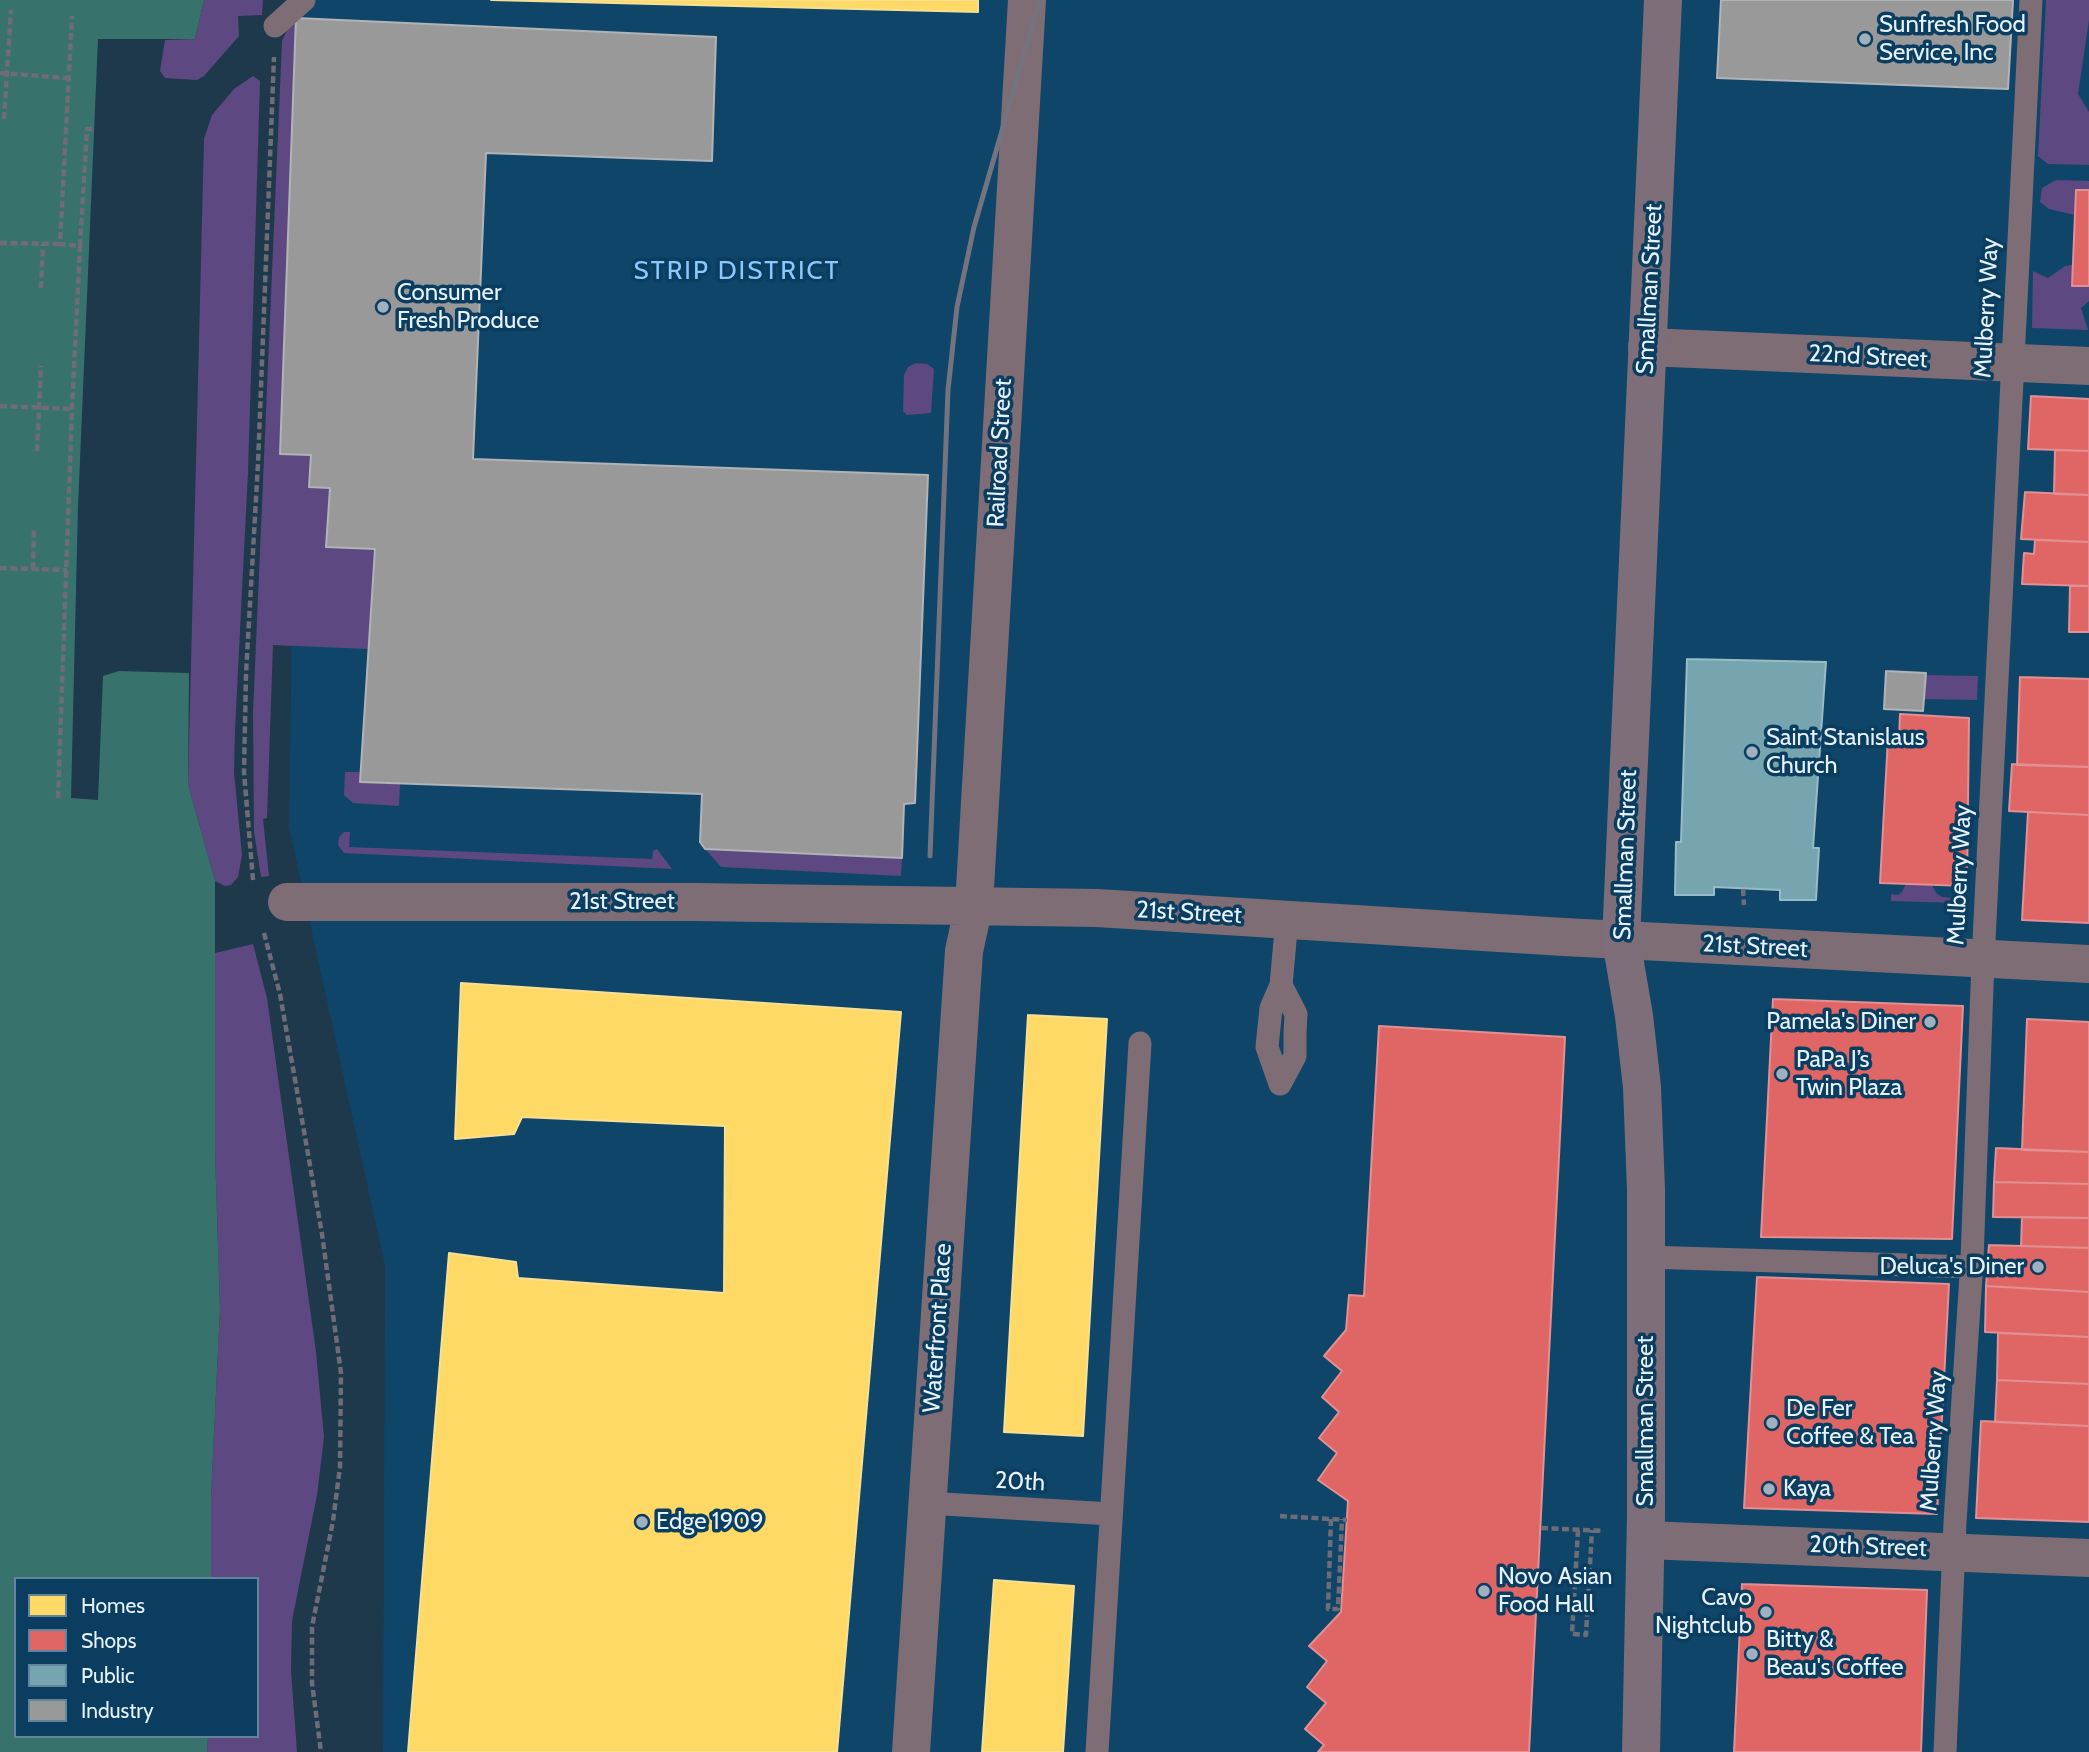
<!DOCTYPE html>
<html>
<head>
<meta charset="utf-8">
<style>
	body { margin:0 }
	#map { position:relative; width:2089px; height:1752px; overflow:hidden; background:#1e394b; font-family:Cabin,sans-serif }
	canvas { display:block }
	.legend { position:absolute; left:14px; top:1577px; width:245px; height:161px; box-sizing:border-box; background:#0a3d5f; border:2px solid #62859e; margin:0; padding:9px 12px; list-style:none; font-size:21px; color:#e5f2fd }
	.legend li { display:flex; align-items:center; gap:14px; height:35px }
	.legend b { width:35px; border:2px solid #62859e }
</style>
</head>
<body>
<div id="map">
<canvas width="2089" height="1752"></canvas>
<ul class="legend">
<li><b style="height:19px;background:#ffd966"></b>Homes</li>
<li><b style="height:19px;background:#e06666"></b>Shops</li>
<li><b style="height:19px;background:#76a5af"></b>Public</li>
<li><b style="height:19px;background:#999"></b>Industry</li>
</ul>
</div>
<script>
const g = document.querySelector('canvas').getContext('2d');
g.lineJoin = 'round';
function fillPath(path, color) { g.fillStyle = color; g.fill(path, 'evenodd'); }
const shape = rows => new Path2D(rows.map(r => 'M' + r).join(''));
function strokePath(path, color, width, dash) { g.strokeStyle = color; g.lineWidth = width; g.lineCap = dash ? 'butt' : 'round'; g.setLineDash(dash || []); g.stroke(path); }
function drawText(font, color, halo, rows, align = 'center') {
  g.font = font + ' Cabin,sans-serif'; g.lineWidth = 7; g.setLineDash([]); g.textBaseline = 'middle'; g.strokeStyle = halo; g.fillStyle = color; for (const [text, x, y, turn = 0] of rows) {
    g.save(); g.translate(x, y); g.rotate((+turn || 0) * Math.PI / 180); g.textAlign = isNaN(turn) ? turn : align; if (halo) g.strokeText(text, 0, 0); g.fillText(text, 0, 0); g.restore();
  }
}
fillPath(shape([
	[301,0,2089,0,2089,1752,383,1752,385,1266,289,827]
]), '#0f4569');
fillPath(shape([
	[204,0,263,0,262,15,238,16,239,36,204,76,197,80,165,78,160,71,165,40,195,39],
	[2046,0,2089,0,2089,20,2078,94,2089,112,2089,165,2048,164,2038,156],
	[296,18,281,454,311,455,309,487,330,488,326,547,375,549,368,649,273,645,267,818,263,819,269,876,261,877,254,832,253,713,282,41,289,26],
	[253,76,260,81,248,472,235,730,234,772,242,855,238,877,231,885,225,886,215,881,188,784,204,139,212,115,234,89],
	[2056,180,2089,181,2089,190,2076,190,2075,215,2049,209,2040,202,2042,188],
	[2072,265,2072,285,2089,286,2089,301,2081,308,2088,330,2032,328,2033,271,2048,278,2065,266],
	[916,363,927,364,934,369,931,413,907,415,903,411,904,375,908,367],
	[1926,675,1978,676,1977,700,1924,699],
	[345,772,361,772,361,782,400,784,399,806,353,803,344,795],
	[344,832,350,832,349,847,652,859,653,851,657,849,672,869,344,853,338,845,339,837],
	[705,849,902,858,901,876,721,867],
	[1906,884,1932,885,1936,893,1942,897,1956,898,1956,903,1891,901,1891,894,1898,895,1902,892],
	[253,944,267,998,316,1352,324,1437,317,1495,292,1621,291,1671,297,1752,207,1752,208,1736,257,1736,257,1579,211,1579,211,1497,220,1309,215,1150,215,953]
]), '#5e4881');
fillPath(shape([
	[0,0,204,0,195,39,98,39,78,507,71,798,98,800,103,676,119,671,189,673,188,784,215,881,215,1150,220,1309,211,1497,211,1579,16,1579,16,1736,208,1736,207,1752,0,1752]
]), '#37726c');
const homes = shape([
	[491,0,978,0,978,12,491,0],
	[461,983,901,1012,837,1752,408,1752,449,1253,516,1262,518,1278,724,1293,725,1126,522,1117,514,1134,455,1139,461,983],
	[1028,1015,1107,1019,1083,1436,1004,1432,1028,1015],
	[994,1580,1074,1586,1063,1752,982,1752,994,1580]
]);
fillPath(homes, '#ffd966');
strokePath(homes, '#f7e093', 2);
const shops = shape([
	[2076,190,2089,190,2089,286,2072,286,2076,190],
	[2031,396,2089,399,2089,451,2028,449,2031,396],
	[2055,450,2089,451,2089,495,2054,494,2055,450],
	[2025,492,2089,495,2089,542,2021,539,2025,492],
	[2035,540,2089,542,2089,586,2022,584,2024,553,2034,554,2035,540],
	[2070,586,2089,586,2089,632,2069,632,2070,586],
	[2020,677,2089,679,2089,767,2017,765,2020,677],
	[1900,714,1969,718,1967,886,1880,883,1888,738,1899,739,1900,714],
	[2012,764,2089,767,2089,815,2009,811,2012,764],
	[2028,812,2089,815,2089,923,2022,920,2028,812],
	[1773,999,1963,1006,1952,1239,1761,1237,1773,999],
	[2027,1019,2089,1022,2089,1152,2022,1150,2027,1019],
	[1379,1026,1565,1037,1529,1752,1318,1752,1324,1745,1305,1729,1326,1703,1307,1687,1327,1661,1309,1646,1341,1612,1348,1501,1318,1480,1337,1453,1319,1438,1339,1412,1322,1397,1342,1371,1324,1356,1346,1330,1349,1295,1364,1296,1379,1026],
	[1996,1148,2089,1152,2089,1184,1994,1182,1996,1148],
	[1994,1182,2089,1184,2089,1218,1993,1217,1994,1182],
	[2022,1217,2089,1218,2089,1248,2021,1246,2022,1217],
	[1989,1245,2089,1248,2089,1292,1986,1286,1989,1245],
	[1757,1277,1949,1284,1937,1514,1744,1508,1757,1277],
	[1986,1286,2089,1292,2089,1337,1985,1332,1986,1286],
	[1998,1333,2089,1337,2089,1384,1997,1380,1998,1333],
	[1997,1380,2089,1384,2089,1426,1995,1422,1997,1380],
	[1981,1421,2089,1426,2089,1522,1976,1518,1981,1421],
	[1742,1584,1927,1590,1921,1752,1734,1752,1742,1584]
]);
fillPath(shops, '#e06666');
strokePath(shops, '#e29093', 2);
const public = shape([
	[1687,659,1826,662,1813,848,1819,848,1816,900,1780,900,1780,890,1714,887,1714,895,1675,895,1676,842,1681,842,1687,659]
]);
fillPath(public, '#76a5af');
strokePath(public, '#97bcc6', 2);
const industry = shape([
	[1721,0,2013,0,2008,89,1717,78,1721,0],
	[296,18,716,37,712,161,486,153,473,459,928,475,915,803,904,804,902,858,705,849,700,842,702,794,360,782,375,549,326,547,330,488,309,487,311,455,280,454,296,18],
	[1886,671,1926,673,1923,711,1884,709,1886,671]
]);
fillPath(industry, '#999');
strokePath(industry, '#b0b4b7', 2);
strokePath(shape([
	[0,73,67,78],
	[4,119,11,10],
	[0,243,60,244],
	[80,246,87,129,94,129],
	[41,288,43,244],
	[0,406,72,409],
	[37,451,41,366],
	[0,568,67,570],
	[33,569,34,527],
	[58,798,72,409,80,246,60,244,72,16],
	[253,880,244,772,246,674,258,464,274,57],
	[1743,889,1744,905],
	[264,933,280,994,322,1234,341,1373,340,1467,333,1521,312,1627,312,1683,321,1752],
	[1280,1516,1347,1520],
	[1331,1519,1328,1609,1338,1609,1342,1519],
	[1541,1528,1604,1531],
	[1578,1530,1572,1634,1586,1635,1592,1530]
]), '#6e6c76', 4.5, [7, 3.5]);
strokePath(shape([
	[275,26,304,0],
	[1280,1084,1267,1047,1271,1008,1281,985,1287,919],
	[1280,1084,1295,1056,1295,1033,1296,1014,1281,985],
	[1646,1257,1971,1267],
	[927,1503,1111,1514],
	[1097,1752,1140,1043],
	[1945,1752,1955,1522,1972,1260,1983,960,2031,0]
]), '#7f6d76', 23);
strokePath(shape([
	[1647,347,2089,366],
	[287,902,696,902,1097,908,1564,937,2089,964],
	[1646,1540,2089,1558],
	[911,1752,964,951,974,905,1027,0]
]), '#7f6d76', 38);
strokePath(shape([
	[1641,1752,1646,1515,1646,1190,1642,1087,1634,1016,1621,940,1663,0]
]), '#7d6e79', 38);
strokePath(shape([
	[930,856,948,390,957,307,974,227,1040,0]
]), '#75737d', 5);
for (const [x, y, r, color] of [
	[1865,39,7,"#9fb1bf"],
	[383,307,7,"#9fb1bf"],
	[1752,752,7,"#9fb1bf"],
	[1930,1022,7,"#9fb1bf"],
	[1782,1074,7,"#9fb1bf"],
	[2038,1267,7,"#9fb1bf"],
	[1772,1423,7,"#9fb1bf"],
	[1769,1489,7,"#9fb1bf"],
	[642,1522,7,"#9fb1bf"],
	[1484,1591,7,"#9fb1bf"],
	[1766,1612,7,"#9fb1bf"],
	[1752,1654,7,"#9fb1bf"]
]) { const dot = new Path2D(); dot.arc(x, y, r, 0, 2 * Math.PI); g.fillStyle = color; g.fill(dot); strokePath(dot, '#0a3d5f', 2.5); }
drawText('24px', '#e5f2fd', '#0a3d5f', [
	["Sunfresh Food",1879,25],
	["Service, Inc",1879,53],
	["Consumer",397,293],
	["Fresh Produce",397,321],
	["Saint Stanislaus",1766,738],
	["Church",1766,766],
	["Pamela's Diner",1916,1022,"right"],
	["PaPa J’s",1796,1060],
	["Twin Plaza",1796,1088],
	["Deluca's Diner",2024,1267,"right"],
	["De Fer",1786,1409],
	["Coffee & Tea",1786,1437],
	["Kaya",1783,1489],
	["Edge 1909",656,1522],
	["Novo Asian",1498,1577],
	["Food Hall",1498,1605],
	["Cavo",1752,1598,"right"],
	["Nightclub",1752,1626,"right"],
	["Bitty &",1766,1640],
	["Beau's Coffee",1766,1668]
], 'left');
drawText('24px', '#e5f2fd', '#0a3d5f', [
	["Smallman Street",1650,289,-87],
	["Mulberry Way",1987,308,-87],
	["22nd Street",1868,357,3],
	["Railroad Street",1000,453,-87],
	["Smallman Street",1626,855,-88],
	["Mulberry Way",1960,875,-87],
	["21st Street",622,902],
	["21st Street",1189,913,3],
	["21st Street",1755,947,3],
	["Waterfront Place",938,1328,-86],
	["Smallman Street",1646,1421,-90],
	["Mulberry Way",1934,1441,-86],
	["20th",1020,1482,3],
	["20th Street",1868,1547,2]
]);
g.letterSpacing = '2px';
drawText('26px', '#8ac9fd', '#0a3d5f', [
	["STRIP DISTRICT",737,271]
]);
g.letterSpacing = '0px';
</script>
</body>
</html>
